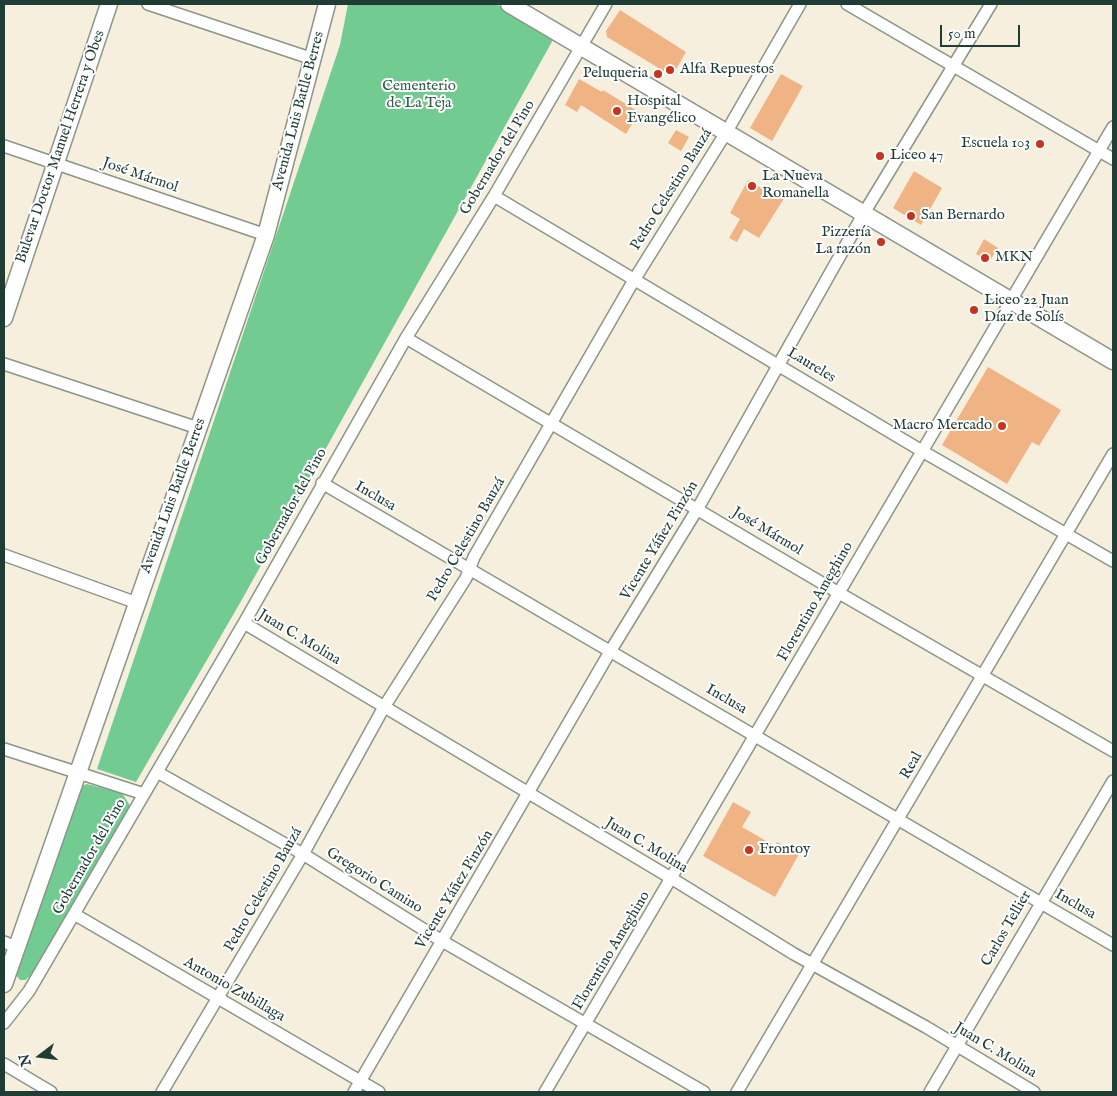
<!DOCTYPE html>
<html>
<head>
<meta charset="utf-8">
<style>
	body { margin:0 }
	#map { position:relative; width:1117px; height:1096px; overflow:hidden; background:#f6efdd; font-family:"IM FELL English",serif }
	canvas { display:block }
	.frame { position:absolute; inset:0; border:5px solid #1f3d34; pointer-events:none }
	.north { position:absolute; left:15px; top:1031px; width:50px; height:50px; -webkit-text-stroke:4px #fff; paint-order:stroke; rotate:255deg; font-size:14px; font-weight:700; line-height:20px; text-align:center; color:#1f3d34 }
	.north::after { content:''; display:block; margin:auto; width:18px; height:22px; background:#1f3d34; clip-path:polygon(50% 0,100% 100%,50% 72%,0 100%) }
	.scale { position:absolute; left:940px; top:25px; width:80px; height:22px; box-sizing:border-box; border:2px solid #1f3d34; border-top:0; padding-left:6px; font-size:15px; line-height:18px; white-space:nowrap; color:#1f3d34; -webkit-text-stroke:4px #fff; paint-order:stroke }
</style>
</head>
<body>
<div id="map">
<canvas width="1117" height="1096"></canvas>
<div class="frame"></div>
<div class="north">N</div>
<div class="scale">50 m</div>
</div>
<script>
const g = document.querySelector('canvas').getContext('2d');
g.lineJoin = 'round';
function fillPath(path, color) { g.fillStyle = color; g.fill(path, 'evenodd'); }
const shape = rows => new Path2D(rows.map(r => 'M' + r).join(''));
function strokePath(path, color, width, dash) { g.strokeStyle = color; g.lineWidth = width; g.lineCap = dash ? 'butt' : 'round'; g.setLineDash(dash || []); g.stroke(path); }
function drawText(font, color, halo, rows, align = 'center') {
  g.font = font + ' "IM FELL English",serif'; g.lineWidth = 4; g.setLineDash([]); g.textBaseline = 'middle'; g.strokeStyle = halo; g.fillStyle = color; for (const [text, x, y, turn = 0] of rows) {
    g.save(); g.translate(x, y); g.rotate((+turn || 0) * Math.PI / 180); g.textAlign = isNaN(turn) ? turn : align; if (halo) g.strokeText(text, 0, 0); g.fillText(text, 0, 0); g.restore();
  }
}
fillPath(shape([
	[348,4,496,4,554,38,240,603,136,782,97,769,340,45],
	[87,784,122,793,129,804,130,810,33,974,25,980,20,980,16,975,78,791,82,786]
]), '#72cb91');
fillPath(shape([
	[620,10,686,52,672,76,607,37,606,31],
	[781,74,803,86,772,141,750,128],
	[579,79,602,92,603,90,639,112,626,134,581,105,577,112,565,105],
	[676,130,689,137,681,151,668,143],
	[914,171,942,188,921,225,893,208],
	[748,180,770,193,772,189,785,197,759,238,744,229,737,242,729,238,740,219,730,213],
	[984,239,998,248,989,262,976,254],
	[988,367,1061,410,1039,446,1032,442,1007,484,942,445],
	[733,802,751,812,742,827,775,846,777,842,799,854,775,897,703,856]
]), '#f0b484');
const street = shape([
	[148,4,313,59],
	[847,4,1113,159],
	[4,146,266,235],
	[494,196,922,451,1113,561],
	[406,338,839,593,1113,751],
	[4,364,198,428],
	[322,483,1113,945],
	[4,555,137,603],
	[244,623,671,878,794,954,926,1027,1034,1092],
	[4,749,144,794],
	[157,772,303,854,442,941,704,1092],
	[74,914,379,1092],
	[4,942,16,947],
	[4,1023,29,991,244,623,406,338,494,196,606,4],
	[4,1064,51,1092],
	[162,1092,303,854,384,707,466,578,474,557,634,280,727,131,800,4],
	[354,1092,611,650,698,508,864,213,991,4],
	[545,1092,1113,127],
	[737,1092,1113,454],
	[930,1092,1113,781]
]);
const secondary = shape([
	[509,4,1113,361],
	[4,318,109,4],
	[4,984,266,235,327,4]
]);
strokePath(street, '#8a9688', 14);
strokePath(secondary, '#8a9688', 19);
strokePath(street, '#fff', 11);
strokePath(secondary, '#fff', 16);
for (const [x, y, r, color] of [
	[670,70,5,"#c8321e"],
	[658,74,5,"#c8321e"],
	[617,111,5,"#c8321e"],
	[1040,144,5,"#c8321e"],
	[880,156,5,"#c8321e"],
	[752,186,5,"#c8321e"],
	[911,216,5,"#c8321e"],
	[881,242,5,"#c8321e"],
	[985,258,5,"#c8321e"],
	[974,310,5,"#c8321e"],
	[1002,426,5,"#c8321e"],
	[749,850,5,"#c8321e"]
]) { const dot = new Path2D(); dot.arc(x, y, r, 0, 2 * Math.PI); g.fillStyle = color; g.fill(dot); strokePath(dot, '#fff', 2); }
drawText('15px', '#1f3d34', '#fff', [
	["Alfa Repuestos",680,70],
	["Peluqueria",648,74,"right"],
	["Hospital",627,102],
	["Evangélico",627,119],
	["Escuela 103",1030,144,"right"],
	["Liceo 47",890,156],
	["La Nueva",762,177],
	["Romanella",762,194],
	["San Bernardo",921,216],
	["Pizzería",871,233,"right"],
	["La razón",871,250,"right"],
	["MKN",995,258],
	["Liceo 22 Juan",984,301],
	["Díaz de Solís",984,318],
	["Macro Mercado",992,426,"right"],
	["Frontoy",759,850]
], 'left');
drawText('15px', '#34604b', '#fff', [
	["Cementerio",419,87],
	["de La Teja",419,104]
]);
drawText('15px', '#1f3d34', '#fff', [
	["Avenida Luis Batlle Berres",299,111,-75],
	["Bulevar Doctor Manuel Herrera y Obes",61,147,-71],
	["Gobernador del Pino",498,158,-59],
	["José Mármol",140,176,19],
	["Pedro Celestino Bauzá",672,190,-58],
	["Laureles",811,366,31],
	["Avenida Luis Batlle Berres",174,496,-70],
	["Inclusa",375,497,30],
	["Gobernador del Pino",292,507,-61],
	["José Mármol",767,532,31],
	["Pedro Celestino Bauzá",467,540,-60],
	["Vicente Yáñez Pinzón",660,541,-59],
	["Florentino Ameghino",816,602,-60],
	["Juan C. Molina",299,638,31],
	["Inclusa",726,700,30],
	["Real",912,766,-60],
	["Juan C. Molina",646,846,31],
	["Gobernador del Pino",90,857,-60],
	["Gregorio Camino",374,881,32],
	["Pedro Celestino Bauzá",264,890,-60],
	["Vicente Yáñez Pinzón",455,890,-59],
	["Inclusa",1075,905,30],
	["Carlos Tellier",1007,929,-60],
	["Florentino Ameghino",612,951,-59],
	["Antonio Zubillaga",234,990,30],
	["Juan C. Molina",995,1051,31]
]);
</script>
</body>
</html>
